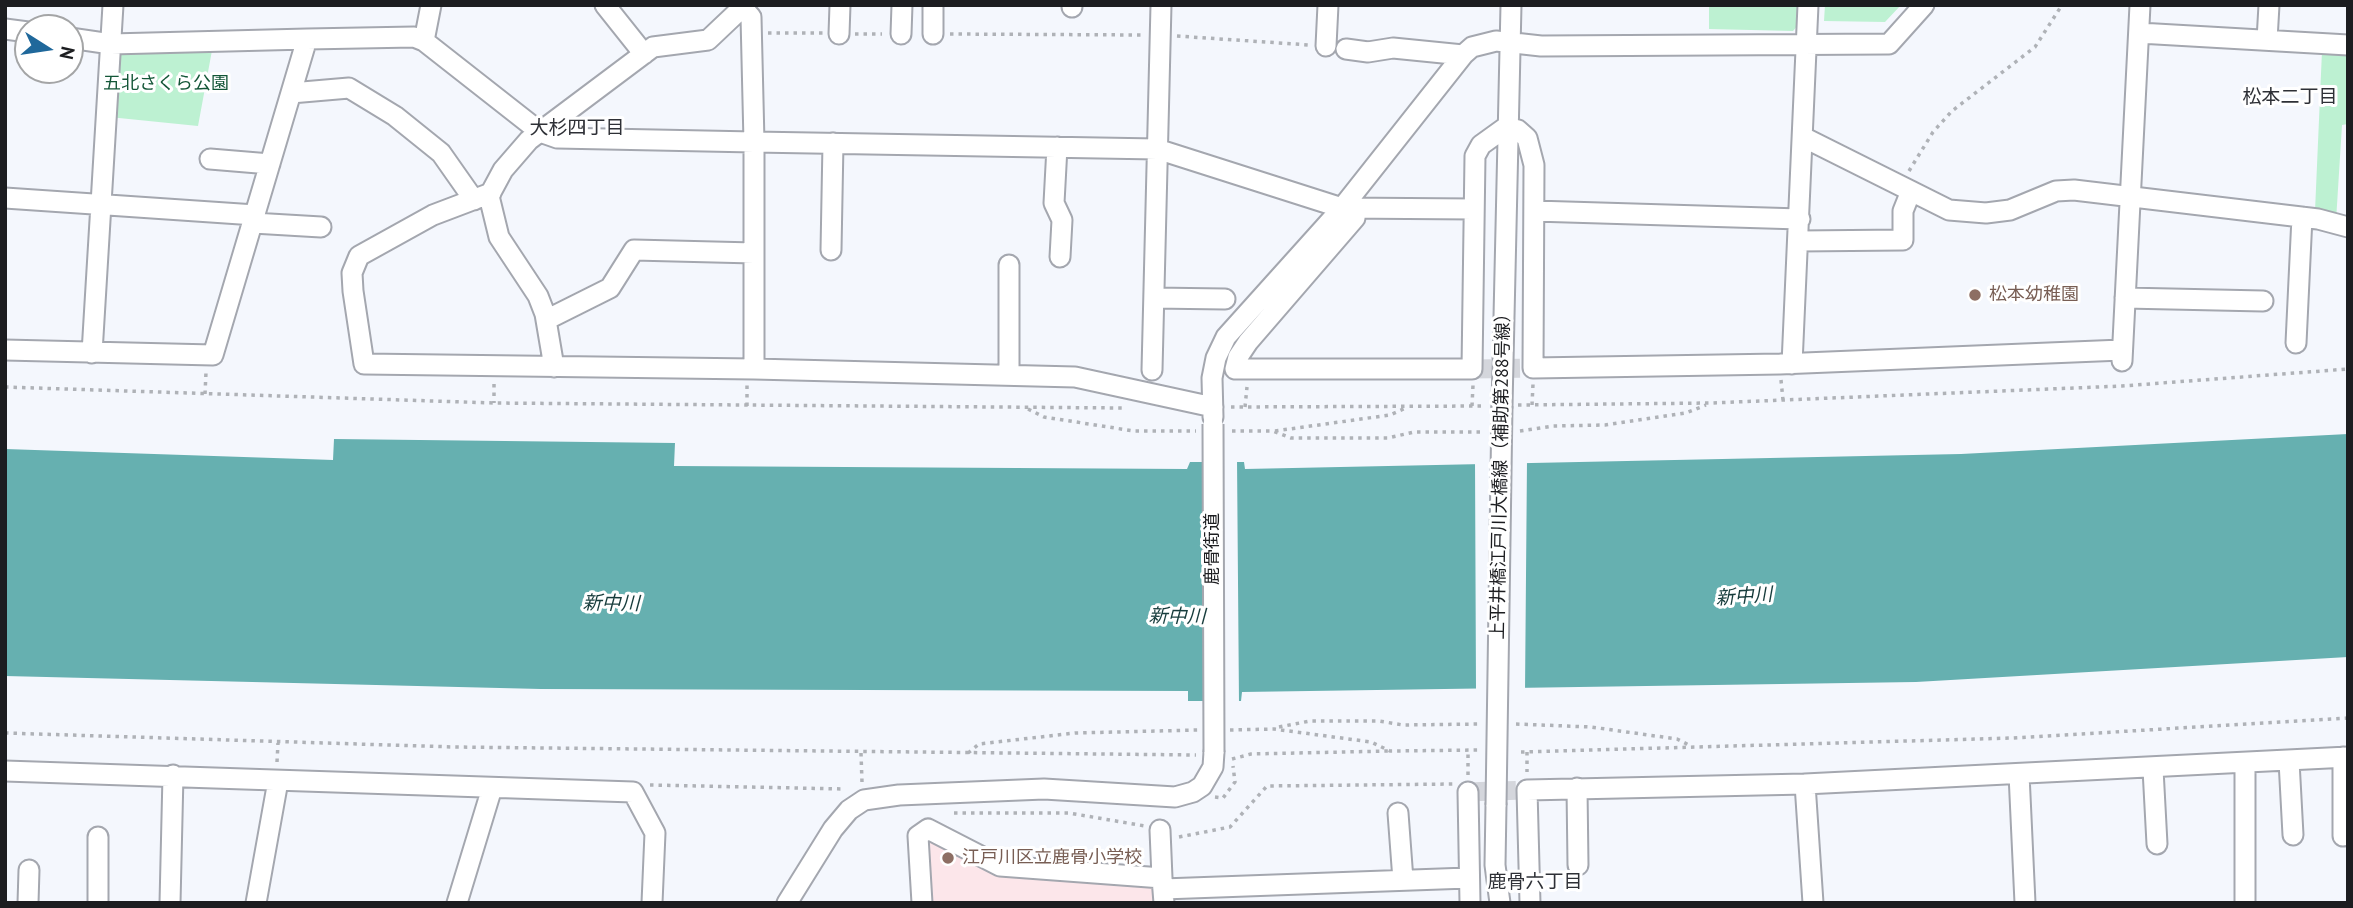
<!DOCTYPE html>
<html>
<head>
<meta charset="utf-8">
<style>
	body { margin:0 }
	#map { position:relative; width:2353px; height:908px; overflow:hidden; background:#f4f7fd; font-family:"PT Sans",sans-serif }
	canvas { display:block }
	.frame { position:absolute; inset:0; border:7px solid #1c1d20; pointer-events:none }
	.north { position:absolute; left:14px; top:14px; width:70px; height:70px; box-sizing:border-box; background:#fff; border:2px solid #a4a5a6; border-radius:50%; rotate:102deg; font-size:19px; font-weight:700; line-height:28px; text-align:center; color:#1c1d20 }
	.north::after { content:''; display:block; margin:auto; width:24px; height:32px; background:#1f689b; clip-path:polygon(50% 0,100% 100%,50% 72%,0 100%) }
</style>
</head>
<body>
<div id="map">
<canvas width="2353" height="908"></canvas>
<div class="frame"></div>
<div class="north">N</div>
</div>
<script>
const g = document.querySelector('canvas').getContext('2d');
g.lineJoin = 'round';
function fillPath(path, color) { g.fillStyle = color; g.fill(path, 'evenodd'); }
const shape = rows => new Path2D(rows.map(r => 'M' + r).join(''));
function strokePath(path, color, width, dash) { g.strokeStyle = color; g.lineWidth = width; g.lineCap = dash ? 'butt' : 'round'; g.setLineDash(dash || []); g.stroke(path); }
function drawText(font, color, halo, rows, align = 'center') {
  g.font = font + ' "PT Sans","Noto Sans JP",sans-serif'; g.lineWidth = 6; g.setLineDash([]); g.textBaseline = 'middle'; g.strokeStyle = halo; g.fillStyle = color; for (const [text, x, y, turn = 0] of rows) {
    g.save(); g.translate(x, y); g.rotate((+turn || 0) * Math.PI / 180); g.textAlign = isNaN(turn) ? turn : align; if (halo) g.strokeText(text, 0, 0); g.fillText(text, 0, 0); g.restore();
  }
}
fillPath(shape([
	[930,839,1002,873,1153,884,1157,903,930,903,926,842]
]), '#fce6ea');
fillPath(shape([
	[1709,5,1801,5,1800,23,1793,31,1709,29],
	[1825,5,1901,5,1885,22,1824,21],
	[213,45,198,126,109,117,113,47],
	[2322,51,2348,53,2348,124,2342,125,2336,221,2315,211]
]), '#bdf1d2');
fillPath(shape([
	[2348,434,2348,657,1916,682,1242,692,1241,701,1188,701,1188,691,541,689,5,676,5,449,333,460,334,439,675,443,674,466,1187,469,1190,462,1244,462,1245,469,1961,454]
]), '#66b0b0');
fillPath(shape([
	[1203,459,1237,459,1239,704,1205,705],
	[1527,460,1525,691,1476,691,1475,461]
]), '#f4f7fd');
strokePath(shape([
	[1472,369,1533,368],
	[1468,792,1527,790]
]), '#d4d6dc', 19, [19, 10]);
const minor = shape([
	[605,5,644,54],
	[1072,7,1072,5],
	[743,8,751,17,754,142,1157,149,1342,208,1474,209],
	[5,29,28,32],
	[2139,33,2348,45],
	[839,34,840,5],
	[901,34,902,5],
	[933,34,933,5],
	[70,38,111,44,307,39,414,37,424,41,431,5],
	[2267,40,2269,5],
	[424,41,540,132,557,138,754,142,754,369],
	[1326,46,1328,5],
	[1346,49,1368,52,1393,48,1463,55],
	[291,93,349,88,395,116,441,153,474,200],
	[1803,137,1949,210,1986,213,2010,210,2056,191,2074,190,2318,219,2348,227],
	[1057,147,1054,203,1062,220,1060,257],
	[210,159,270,164],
	[491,193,433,215,359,256,352,273,353,291,364,364,754,369,1075,377,1213,407],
	[5,198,255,215],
	[1356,208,1355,218,1248,342,1238,357,1235,369,1472,369,1475,156,1481,145,1506,127,1518,130,1527,138,1534,165,1533,368,1780,364,2122,350],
	[1534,211,1800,219],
	[253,223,321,227],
	[1799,241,1903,240,1903,211,1911,191],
	[831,250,833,143],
	[1154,298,1225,299],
	[2125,298,2263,301],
	[546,320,610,288,634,250,754,253],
	[2296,343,2302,217],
	[5,350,213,355,307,39],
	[92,353,113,5],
	[2122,361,2140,5],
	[1792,364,1808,5],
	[554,367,545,314,538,296,499,237,489,196,503,170,529,140,653,47,708,40,745,5],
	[1152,370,1161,5],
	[1009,375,1009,265],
	[1502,406,1511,5],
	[1213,417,1212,378,1216,358,1226,337,1342,208,1463,55,1472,47,1496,41,1541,46,1889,44,1924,5],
	[2289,761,2293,835],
	[2245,764,2245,903],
	[2153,769,2157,844],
	[5,771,633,792,655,833,652,903],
	[2019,774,2025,903],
	[1805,784,1813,903],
	[1577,788,1578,865],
	[1468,792,1470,903],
	[1496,805,1495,865,1500,903],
	[1398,813,1403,880],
	[1160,830,1162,878],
	[2343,836,2343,757],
	[1163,889,1468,878],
	[28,903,29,870],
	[98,903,98,837],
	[170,903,173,775],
	[256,903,278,781],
	[457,903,492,788],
	[787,903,833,829,849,810,864,800,899,795,1044,789,1175,797,1193,792,1202,786,1213,767,1214,752],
	[922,903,918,836,928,829,1000,866,1162,878,1164,903],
	[1530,903,1527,790,1805,784,2348,757]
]);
strokePath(minor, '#a4a7af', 23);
strokePath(shape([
	[768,33,823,33],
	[855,34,882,34],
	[950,34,1141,35],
	[1177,36,1309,45],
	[1909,171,1933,132,1952,111,2035,47,2062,5],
	[1781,380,1783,400],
	[494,384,494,403],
	[5,387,494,403,1122,408],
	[205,394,206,372],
	[1518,405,1711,403,2122,386,2348,369],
	[1532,405,1533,384],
	[747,406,747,385],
	[1472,406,1473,385],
	[1231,407,1486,406],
	[1245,407,1247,387],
	[1028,409,1044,417,1134,431,1196,431],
	[1232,431,1273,431,1291,438,1388,438,1414,432,1485,432],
	[1275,431,1390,415,1408,407],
	[1520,431,1553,426,1605,425,1686,413,1706,405],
	[1516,724,1591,727,1677,739,1691,746],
	[1279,727,1310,721,1379,721,1403,725,1480,724],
	[1230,730,1274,729,1371,742,1390,751,1478,750],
	[5,733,454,747,1196,755],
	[1521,752,2013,738,2348,718],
	[1527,752,1527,772],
	[861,753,862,782],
	[968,753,979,744,1075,733,1198,730],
	[1232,759,1251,754,1389,751],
	[277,762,278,743],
	[1468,775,1468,751],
	[650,785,845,789],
	[1215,797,1223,798,1235,782,1233,766],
	[954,813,1069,813,1145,826],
	[1179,837,1230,827,1267,786,1453,784]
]), '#afb2b7', 3.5, [3.5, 5]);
strokePath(minor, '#fff', 19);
const minorBridge = shape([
	[1213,424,1214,752],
	[1496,805,1502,406]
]);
strokePath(minorBridge, '#a4a7af', 23, []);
strokePath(minorBridge, '#fff', 19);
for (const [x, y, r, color] of [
	[1975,295,7,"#8d6e63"],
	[948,858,7,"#8d6e63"]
]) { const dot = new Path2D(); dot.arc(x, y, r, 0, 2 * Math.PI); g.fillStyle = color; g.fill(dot); strokePath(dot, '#fff', 2.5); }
drawText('18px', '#135637', '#fff', [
	["五北さくら公園",166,84]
]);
drawText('18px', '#785e54', '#fff', [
	["松本幼稚園",1989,295],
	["江戸川区立鹿骨小学校",962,858]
], 'left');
drawText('18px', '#1c1d20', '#fff', [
	["上平井橋江戸川大橋線（補助第288号線）",1501,472,-89],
	["鹿骨街道",1213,549,-90]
]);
drawText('19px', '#2e3036', '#fff', [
	["松本二丁目",2290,98],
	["大杉四丁目",577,129],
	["鹿骨六丁目",1535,883]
]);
drawText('italic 19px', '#173c3c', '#fff', [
	["新中川",1744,597,-4],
	["新中川",611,604,1],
	["新中川",1177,617,1]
]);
</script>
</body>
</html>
